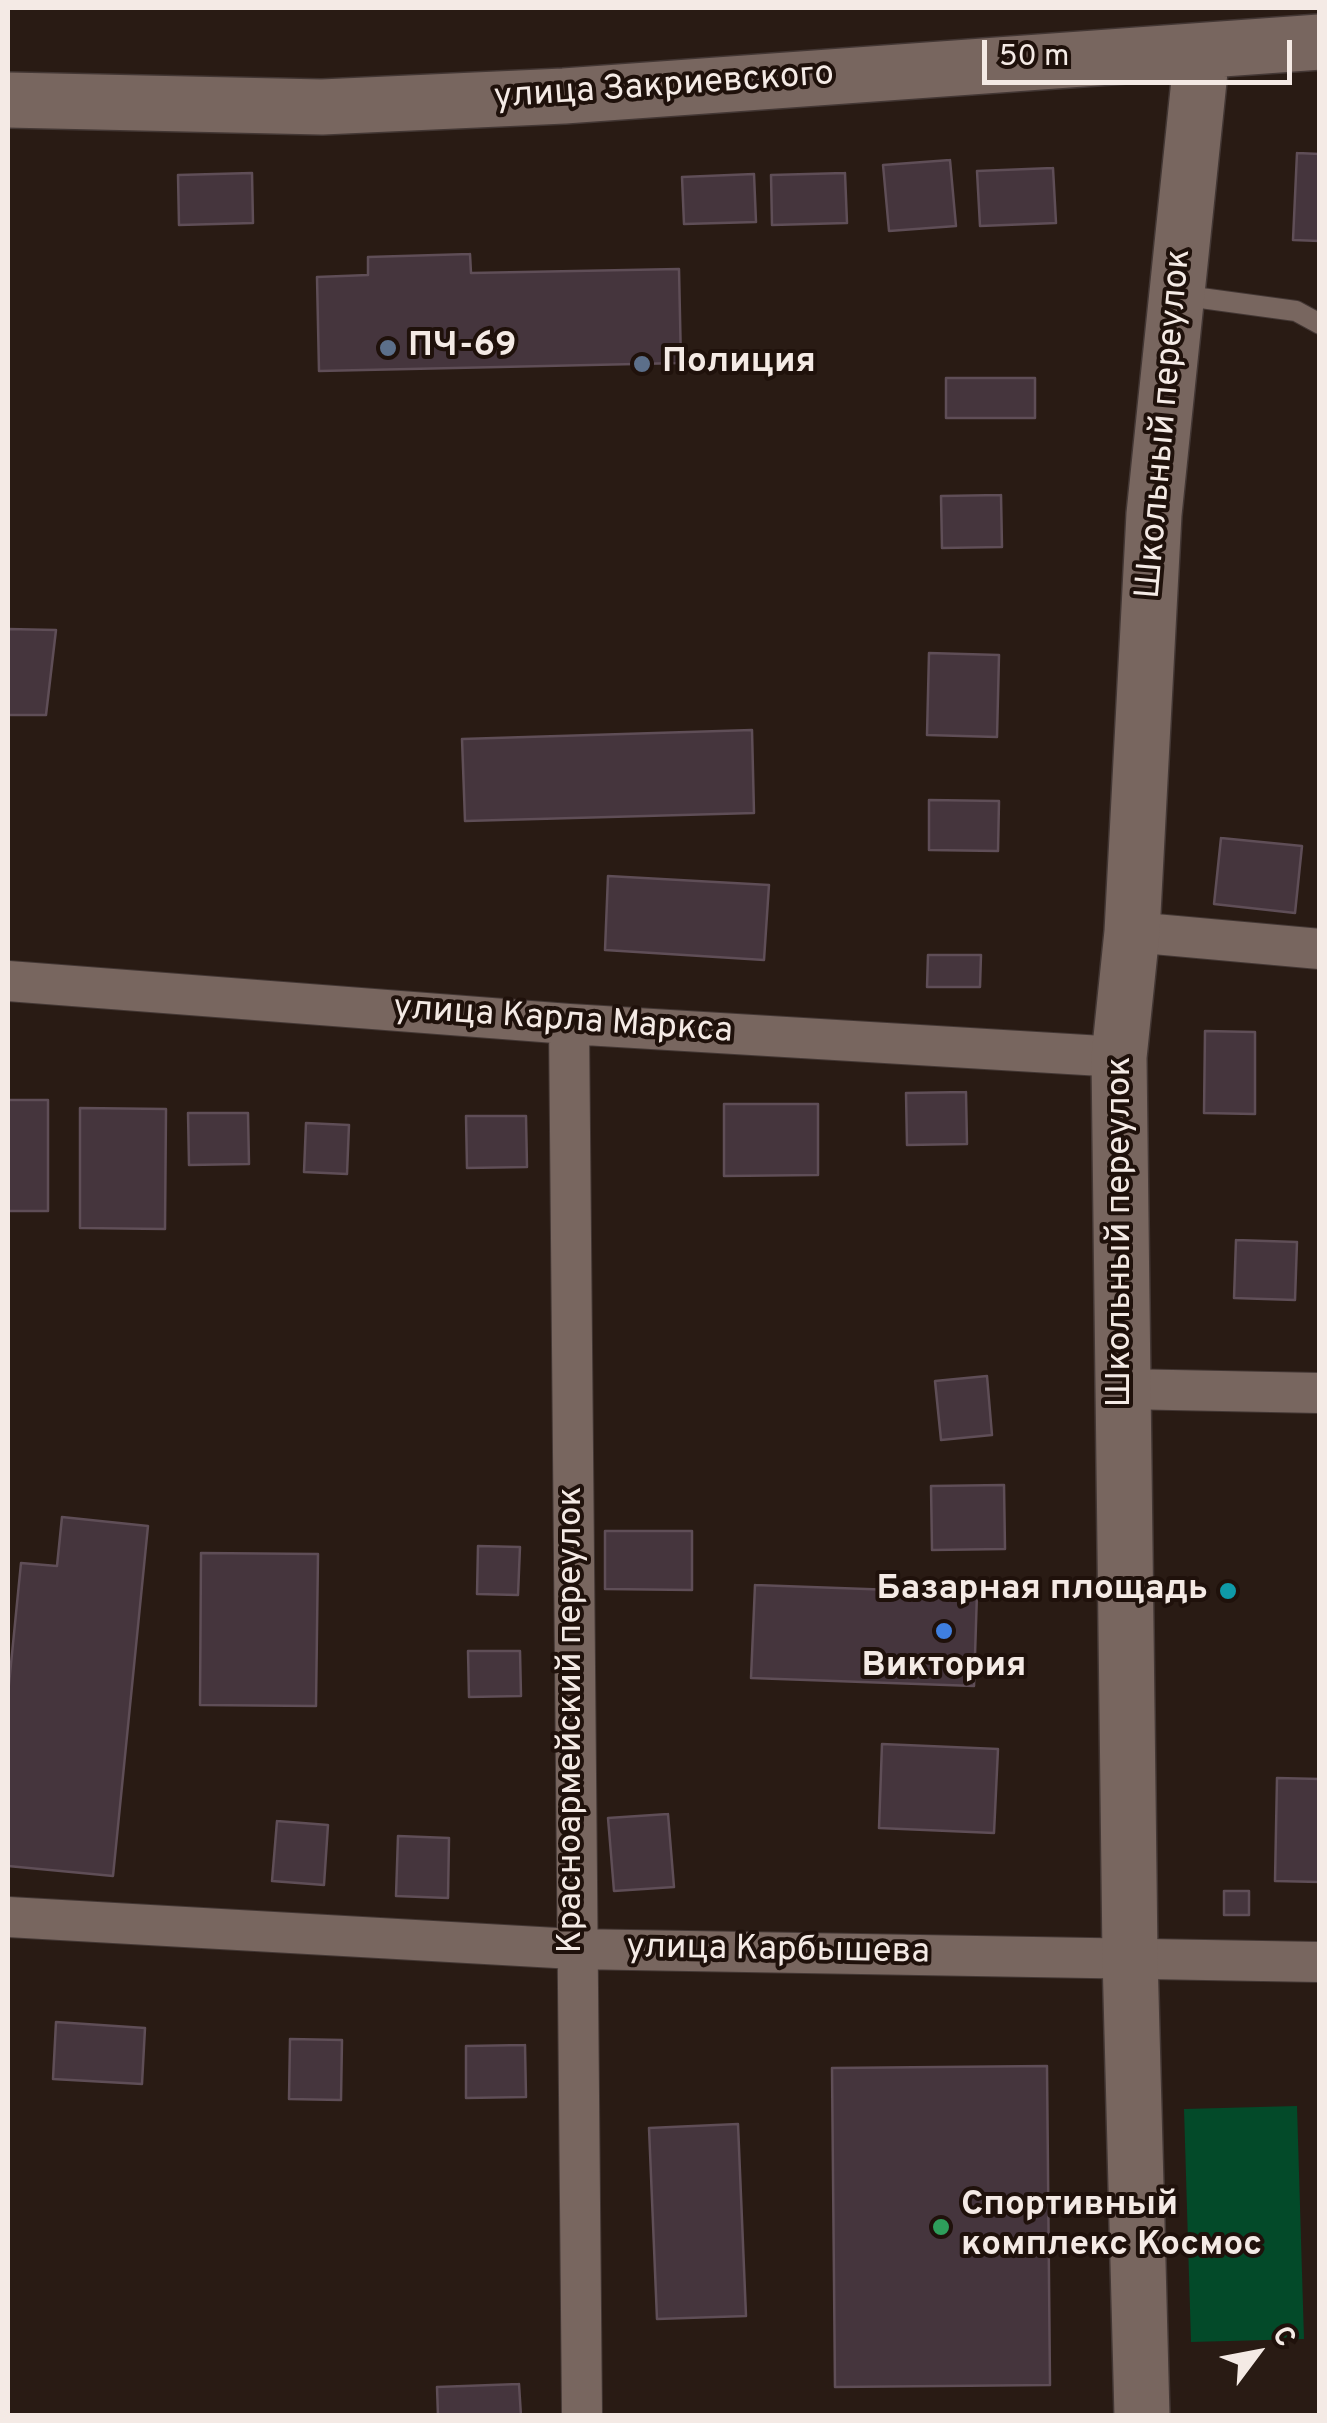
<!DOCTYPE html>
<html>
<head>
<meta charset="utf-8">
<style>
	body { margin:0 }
	#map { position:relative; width:1327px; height:2423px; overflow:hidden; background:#291b14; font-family:Overpass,sans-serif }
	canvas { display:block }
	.frame { position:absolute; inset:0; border:10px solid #f4eae5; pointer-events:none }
	.north { position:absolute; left:1207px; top:2303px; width:100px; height:100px; -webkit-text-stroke:8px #1f110b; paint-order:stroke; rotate:58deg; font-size:28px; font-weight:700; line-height:40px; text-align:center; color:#f4eae5 }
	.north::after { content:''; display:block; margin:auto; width:35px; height:45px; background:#f4eae5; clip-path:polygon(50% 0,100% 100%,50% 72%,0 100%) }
	.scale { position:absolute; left:982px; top:40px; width:310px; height:45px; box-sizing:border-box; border:5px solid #f4eae5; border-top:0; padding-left:12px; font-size:30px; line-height:35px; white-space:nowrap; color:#f4eae5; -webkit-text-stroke:8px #1f110b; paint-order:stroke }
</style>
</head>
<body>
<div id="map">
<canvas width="1327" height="2423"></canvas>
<div class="frame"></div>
<div class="north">С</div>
<div class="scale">50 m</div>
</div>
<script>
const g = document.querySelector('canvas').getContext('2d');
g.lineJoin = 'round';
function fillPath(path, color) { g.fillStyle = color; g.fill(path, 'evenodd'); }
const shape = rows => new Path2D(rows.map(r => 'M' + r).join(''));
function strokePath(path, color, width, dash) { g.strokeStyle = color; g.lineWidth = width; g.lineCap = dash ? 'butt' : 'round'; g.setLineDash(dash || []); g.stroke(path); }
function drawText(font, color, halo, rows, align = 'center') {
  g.font = font + ' Overpass,sans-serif'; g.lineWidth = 8; g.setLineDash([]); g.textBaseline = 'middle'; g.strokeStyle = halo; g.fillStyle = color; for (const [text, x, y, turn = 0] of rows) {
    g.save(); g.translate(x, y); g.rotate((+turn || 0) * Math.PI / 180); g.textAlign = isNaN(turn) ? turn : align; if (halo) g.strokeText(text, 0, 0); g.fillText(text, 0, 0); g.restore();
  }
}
fillPath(shape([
	[1297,2106,1304,2339,1191,2342,1184,2109]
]), '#034a29');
const building = shape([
	[1297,153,1320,154,1320,241,1293,240,1297,153],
	[950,160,956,226,889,231,883,165,950,160],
	[1053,168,1056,223,980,226,977,171,1053,168],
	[252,173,253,223,179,225,178,175,252,173],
	[845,173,847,223,772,225,771,175,845,173],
	[754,174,756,222,684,224,682,177,754,174],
	[470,254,471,273,679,269,681,363,319,371,317,277,368,275,368,257,470,254],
	[946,378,1035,378,1035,418,946,418,946,378],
	[1001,495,1002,547,942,548,941,496,1001,495],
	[8,629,56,630,46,715,8,715,8,629],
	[929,653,999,655,997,737,927,735,929,653],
	[752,730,754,813,465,821,462,739,752,730],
	[929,800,999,801,998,851,929,850,929,800],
	[1221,838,1302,846,1295,913,1214,904,1221,838],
	[608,876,769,885,764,960,605,950,608,876],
	[928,955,981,955,980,987,927,987,928,955],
	[1205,1031,1255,1032,1255,1114,1204,1113,1205,1031],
	[966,1092,967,1144,907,1145,906,1093,966,1092],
	[8,1100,48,1100,48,1211,8,1211,8,1100],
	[724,1104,818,1104,818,1175,724,1176,724,1104],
	[80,1108,166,1109,165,1229,80,1228,80,1108],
	[188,1113,248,1113,249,1164,189,1165,188,1113],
	[466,1116,526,1116,527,1167,467,1168,466,1116],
	[306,1123,349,1125,347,1174,304,1172,306,1123],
	[1236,1240,1297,1242,1295,1300,1234,1298,1236,1240],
	[987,1376,992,1435,941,1440,935,1381,987,1376],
	[1004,1485,1005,1549,932,1550,931,1486,1004,1485],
	[62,1517,148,1526,113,1876,8,1866,8,1694,21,1563,57,1566,62,1517],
	[605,1531,692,1531,692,1590,605,1589,605,1531],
	[478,1546,520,1547,518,1595,477,1594,478,1546],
	[201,1553,318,1554,316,1706,200,1705,201,1553],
	[755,1585,977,1593,974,1686,751,1678,755,1585],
	[468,1651,520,1651,521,1696,469,1697,468,1651],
	[882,1744,998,1749,994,1833,879,1828,882,1744],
	[1277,1778,1320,1779,1320,1882,1275,1881,1277,1778],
	[668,1814,674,1887,614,1891,608,1818,668,1814],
	[277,1821,328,1825,324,1885,272,1881,277,1821],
	[398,1836,449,1838,448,1898,396,1896,398,1836],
	[1224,1891,1249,1891,1249,1915,1224,1915,1224,1891],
	[56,2022,145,2028,142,2084,53,2079,56,2022],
	[290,2039,342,2040,341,2100,289,2099,290,2039],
	[525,2045,526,2097,466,2098,466,2046,525,2045],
	[1047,2066,1050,2385,835,2387,832,2068,1047,2066],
	[738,2124,746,2316,657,2319,649,2128,738,2124],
	[519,2384,521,2416,438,2416,437,2387,519,2384]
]);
fillPath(building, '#45353d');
strokePath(building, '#5f4e57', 2.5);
const lane = shape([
	[1179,295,1296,311,1320,324]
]);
const street = shape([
	[1132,932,1320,949],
	[8,981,569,1024,1119,1057],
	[569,1024,582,2416],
	[1123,1389,1320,1393],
	[8,1917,574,1949,1320,1962]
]);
const secondary = shape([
	[8,100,322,107,564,96,1320,42],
	[1142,2416,1130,1956,1119,1057,1132,932,1154,514,1202,52]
]);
strokePath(lane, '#433734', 22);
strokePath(street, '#433734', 42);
strokePath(secondary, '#433734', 58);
strokePath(lane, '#78665f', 20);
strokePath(street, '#78665f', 40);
strokePath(secondary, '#78665f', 55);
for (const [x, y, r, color] of [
	[388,348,10,"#5c6f8a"],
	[642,364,10,"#5c6f8a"],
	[1228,1591,10,"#0f9aa8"],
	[944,1631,10,"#3f7fe0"],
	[941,2227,10,"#2e9e5b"]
]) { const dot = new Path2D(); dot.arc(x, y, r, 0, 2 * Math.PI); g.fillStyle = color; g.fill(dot); strokePath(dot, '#1f110b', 4); }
drawText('35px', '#f4eae5', '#1f110b', [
	["улица Закриевского",664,88,-4],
	["Школьный переулок",1166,424,-85],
	["улица Карла Маркса",563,1022,4],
	["Школьный переулок",1122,1232,-90],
	["Красноармейский переулок",573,1720,-90],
	["улица Карбышева",778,1952,1]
]);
drawText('bold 35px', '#f4eae5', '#1f110b', [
	["ПЧ-69",408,348],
	["Полиция",662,364],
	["Базарная площадь",1208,1591,"right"],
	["Виктория",944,1668,"center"],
	["Спортивный",961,2207],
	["комплекс Космос",961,2247]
], 'left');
</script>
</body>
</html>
